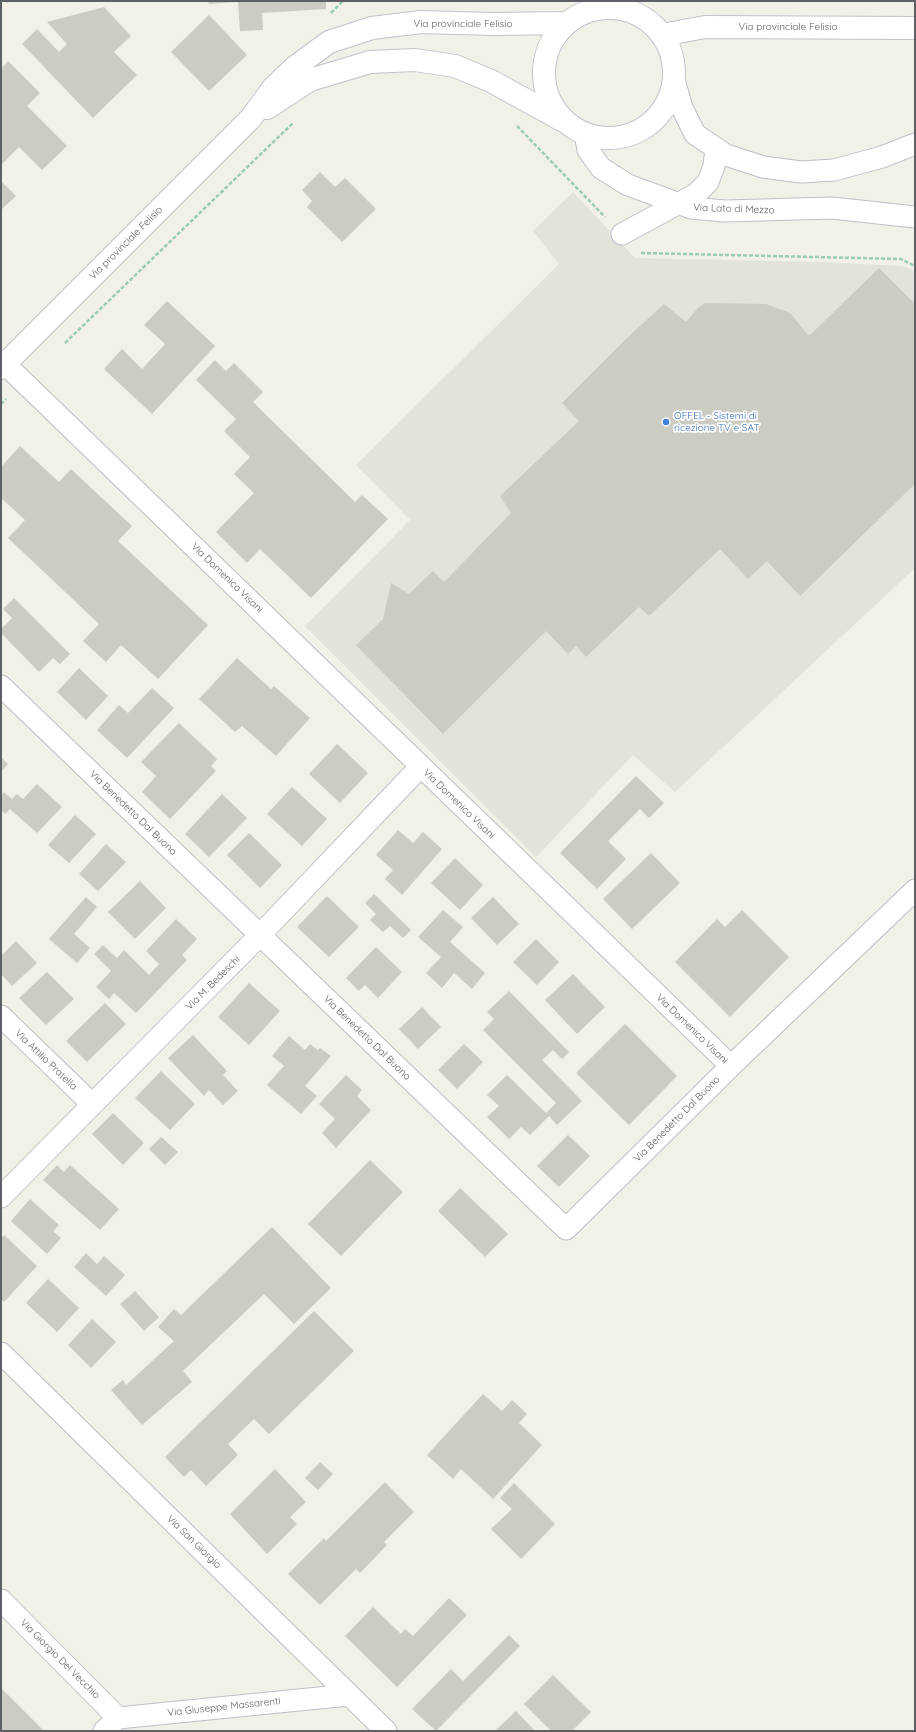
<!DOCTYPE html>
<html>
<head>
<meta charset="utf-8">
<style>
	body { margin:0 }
	#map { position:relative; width:916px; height:1732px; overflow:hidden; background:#f1f1e7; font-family:Quicksand,sans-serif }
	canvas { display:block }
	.frame { position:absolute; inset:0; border:2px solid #5e6068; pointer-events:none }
</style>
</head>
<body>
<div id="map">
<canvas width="916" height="1732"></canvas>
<div class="frame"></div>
</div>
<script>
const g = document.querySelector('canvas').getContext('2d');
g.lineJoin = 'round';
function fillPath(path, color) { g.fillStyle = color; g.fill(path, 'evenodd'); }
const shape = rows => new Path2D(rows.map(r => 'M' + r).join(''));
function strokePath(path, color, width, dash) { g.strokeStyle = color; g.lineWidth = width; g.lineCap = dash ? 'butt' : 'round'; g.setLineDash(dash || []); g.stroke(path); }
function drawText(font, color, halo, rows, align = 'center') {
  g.font = font + ' Quicksand,sans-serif'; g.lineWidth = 3.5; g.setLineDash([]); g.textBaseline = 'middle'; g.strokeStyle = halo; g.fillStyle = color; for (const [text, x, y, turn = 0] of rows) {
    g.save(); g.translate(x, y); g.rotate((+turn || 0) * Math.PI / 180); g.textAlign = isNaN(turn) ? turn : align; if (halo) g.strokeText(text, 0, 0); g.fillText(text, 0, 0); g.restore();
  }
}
fillPath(shape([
	[573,192,635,258,823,262,902,266,915,271,915,568,675,792,633,755,536,857,305,626,410,520,356,465,559,264,533,231]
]), '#e2e3db');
fillPath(shape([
	[208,1,326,1,326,9,262,13,263,30,240,31,238,2,209,4],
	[104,7,131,36,114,52,137,75,93,118,22,44,37,29,59,52,67,44,47,22],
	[209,15,247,55,209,91,171,52],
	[8,61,40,93,27,106,67,146,42,170,19,147,1,165,1,69],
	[320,172,335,187,345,178,376,209,342,242,307,207,312,201,302,190],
	[1,181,16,196,1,210],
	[879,268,915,304,915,484,800,596,767,561,748,579,720,549,649,616,639,607,586,657,576,646,568,654,546,631,443,734,356,645,383,619,391,583,409,594,433,571,444,582,511,513,500,496,579,421,562,403,627,338,664,304,686,322,698,308,705,303,766,304,790,313,809,336],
	[167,301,215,346,152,414,104,369,122,349,142,369,165,344,144,325],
	[215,360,226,371,234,363,263,392,253,402,355,502,362,495,388,519,311,598,260,549,247,563,216,532,254,493,234,474,250,457,224,431,236,419,196,380],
	[20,446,59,482,71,469,132,526,118,541,208,625,158,679,121,645,106,662,83,641,99,624,8,538,25,520,1,498,1,467],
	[14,598,70,654,60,664,53,658,39,672,1,633,1,629,12,618,3,609],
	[237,658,271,689,274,686,310,718,276,756,242,726,235,732,199,699],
	[79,668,108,696,86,720,57,692],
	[152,688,174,708,127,758,97,730,119,705,128,713],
	[179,723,217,759,211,766,216,771,170,819,142,792,156,776,141,762],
	[337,744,368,773,340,803,309,774],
	[1,757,8,764,1,772],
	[636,776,664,803,649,818,640,809,608,841,626,859,597,889,560,853],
	[37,784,62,807,37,833,10,809,5,814,1,810,1,796,4,792,12,799,17,794,23,799],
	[292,787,327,819,302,846,267,814],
	[222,794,247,818,209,857,185,834],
	[75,815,96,834,69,863,48,845],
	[398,830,413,843,423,832,442,849,402,895,385,879,393,870,376,855],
	[249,833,282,865,260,888,227,855],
	[106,844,126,862,98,891,79,874],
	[651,853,680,883,632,929,603,899],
	[455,858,483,885,460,910,431,883],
	[140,881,166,908,135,939,108,912],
	[374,894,411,930,403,938,390,926,383,932,370,920,376,914,365,903],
	[327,896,359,927,329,957,297,927],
	[86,897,97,907,74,934,90,948,77,963,49,939],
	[493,897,519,924,497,945,471,918],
	[443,910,463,927,450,942,485,973,472,989,454,973,442,988,426,973,441,957,418,937],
	[742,910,789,957,730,1017,675,962,717,919,725,927],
	[176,919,197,939,182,955,187,960,136,1013,114,993,109,999,96,987,111,971,94,954,103,945,117,958,124,950,149,975,159,964,146,951],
	[536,939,559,962,537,985,513,962],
	[16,941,37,963,12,986,1,974,1,956],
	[376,947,402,972,378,998,365,985,359,991,346,978],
	[47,972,74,999,46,1025,19,998],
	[573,974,605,1007,577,1034,545,1000],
	[249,983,280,1011,249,1045,218,1017],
	[509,991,569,1052,562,1059,553,1050,542,1060,582,1101,557,1125,549,1116,530,1135,521,1127,509,1139,487,1117,499,1106,487,1095,507,1075,546,1113,556,1103,483,1030,494,1019,487,1012],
	[105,1003,126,1024,87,1062,66,1041],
	[422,1007,441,1027,418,1049,399,1029],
	[625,1024,677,1076,629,1125,576,1073],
	[193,1035,227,1071,223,1075,238,1091,223,1105,209,1090,204,1096,168,1058],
	[289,1036,305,1050,310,1044,318,1050,320,1048,331,1056,305,1086,317,1096,301,1114,267,1085,284,1066,272,1056],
	[464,1044,483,1062,457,1089,438,1070],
	[161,1071,195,1104,170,1130,135,1098],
	[346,1075,362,1090,357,1096,371,1110,336,1148,322,1133,335,1119,319,1104],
	[113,1113,144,1143,123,1165,92,1134],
	[568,1135,590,1156,559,1187,537,1166],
	[161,1137,178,1152,165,1165,149,1149],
	[370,1160,403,1192,341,1256,308,1224],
	[57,1165,64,1172,70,1165,119,1209,100,1230,43,1180],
	[460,1188,508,1234,485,1257,438,1211],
	[30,1199,59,1225,53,1231,61,1238,47,1254,11,1221],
	[272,1227,331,1288,294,1324,264,1294,183,1371,192,1382,142,1425,111,1390,123,1380,126,1385,174,1341,158,1327,174,1309,181,1315],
	[4,1235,37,1266,4,1302,1,1299,1,1238],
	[86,1253,97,1264,104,1256,125,1275,106,1296,74,1267],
	[48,1279,79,1308,57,1332,26,1303],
	[135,1291,159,1317,144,1331,120,1304],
	[314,1311,354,1351,269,1434,254,1419,228,1444,238,1455,206,1486,191,1470,184,1477,165,1457],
	[92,1319,116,1342,91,1368,68,1345],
	[483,1394,502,1411,512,1400,527,1414,519,1423,542,1445,493,1499,461,1469,453,1479,427,1455],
	[320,1462,333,1474,318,1490,305,1478],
	[275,1469,306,1502,290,1517,297,1524,267,1554,230,1514],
	[385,1482,414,1512,384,1542,387,1545,360,1573,356,1569,320,1605,288,1574,324,1538,326,1541],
	[514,1483,555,1524,521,1559,491,1529,512,1509,500,1498],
	[449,1598,467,1615,397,1687,345,1636,373,1607,401,1634,405,1629,413,1636],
	[509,1635,520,1646,436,1731,412,1709,451,1669,463,1681],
	[553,1675,591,1712,572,1731,551,1731,524,1704],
	[1,1688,43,1730,42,1731,1,1731],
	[516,1711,535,1731,495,1731]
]), '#ccccc3');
const street = shape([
	[674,80,682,108,695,134,726,155,763,167,801,172,834,170,882,157,915,144],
	[585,133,588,150,601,168,628,185,691,208,725,211,832,208,915,217],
	[622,234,696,194,708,182,714,166,716,149],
	[5,364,731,1066,915,890],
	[1,686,566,1229,731,1066],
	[1,1016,92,1104],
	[1,1197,260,935,421,766],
	[1,1353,386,1731],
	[1,1600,118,1718],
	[104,1731,118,1718,349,1695]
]);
const secondary = shape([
	'544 73a65 65 0 1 1 130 0a65 65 0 1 1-130 0Z',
	[662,35,705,27,915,28],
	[267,108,310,80,370,62,415,60,455,66,491,81,562,120],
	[1,368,251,118,273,88,295,67,329,42,372,28,421,22,494,24,566,23]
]);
strokePath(street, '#bebfc6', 23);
strokePath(secondary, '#c1c2ca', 24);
strokePath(shape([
	[331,13,343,1],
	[517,126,605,217],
	[641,253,901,259,915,266],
	[65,343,293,123],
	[1,404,6,399]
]), '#9accb4', 2.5, [4, 2]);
strokePath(street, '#fff', 21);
strokePath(secondary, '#fff', 22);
strokePath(shape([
	[1,3,10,1]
]), '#b9b9bb', 3, [1, 5]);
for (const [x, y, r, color] of [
	[666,422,4,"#3f7fe0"]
]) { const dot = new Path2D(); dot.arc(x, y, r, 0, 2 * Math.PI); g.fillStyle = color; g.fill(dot); strokePath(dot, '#fff', 1.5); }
drawText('10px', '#5e6068', '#fff', [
	["Via provinciale Felisio",463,24],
	["Via provinciale Felisio",788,27],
	["Via Lato di Mezzo",734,209,2],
	["Via provinciale Felisio",126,243,-45],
	["Via Domenico Visani",227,578,44],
	["Via Domenico Visani",459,804,44],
	["Via Benedetto Dal Buono",133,813,44],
	["Via M. Bedeschi",213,983,-45],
	["Via Domenico Visani",692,1029,44],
	["Via Benedetto Dal Buono",367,1038,44],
	["Via Attilio Pratella",46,1060,44],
	["Via Benedetto Dal Buono",677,1119,-45],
	["Via San Giorgio",194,1542,44],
	["Via Giorgio Del Vecchio",60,1659,45],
	["Via Giuseppe Massarenti",224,1707,-6]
]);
drawText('10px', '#366cbe', '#fff', [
	["OFFEL - Sistemi di",674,416],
	["ricezione TV e SAT",674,428]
], 'left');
</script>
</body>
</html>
